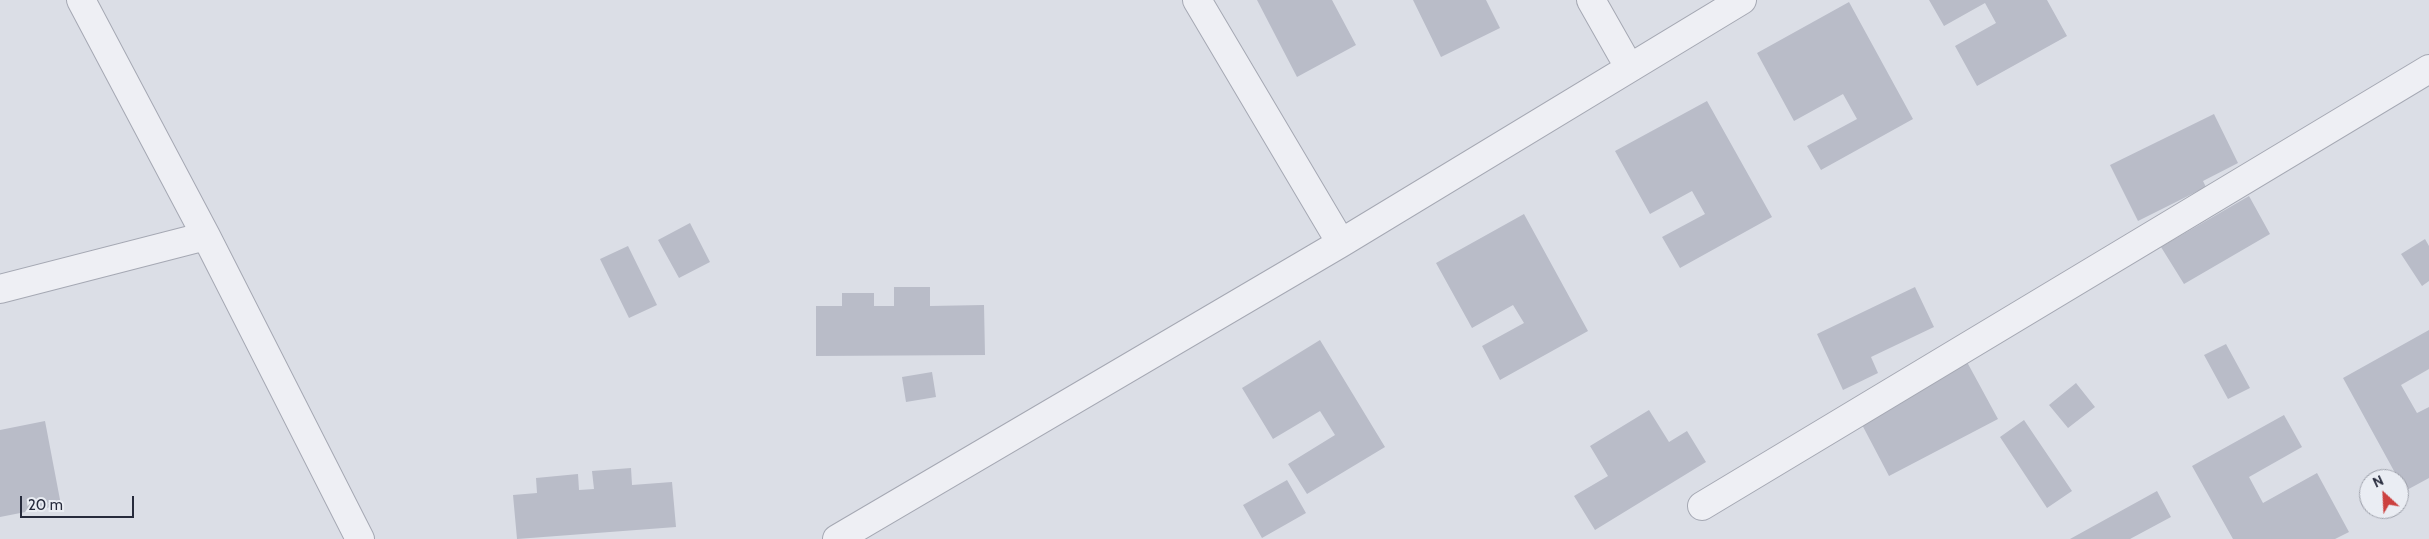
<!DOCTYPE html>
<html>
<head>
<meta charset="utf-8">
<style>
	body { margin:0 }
	#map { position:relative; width:2429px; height:539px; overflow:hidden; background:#dbdee6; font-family:Cabin,sans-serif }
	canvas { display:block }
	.north { position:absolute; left:2359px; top:469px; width:50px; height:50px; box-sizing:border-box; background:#eaedf3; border:1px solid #9c9fa9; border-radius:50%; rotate:335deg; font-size:14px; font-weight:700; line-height:20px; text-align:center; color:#262a3b }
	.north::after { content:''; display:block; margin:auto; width:18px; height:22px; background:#cc413f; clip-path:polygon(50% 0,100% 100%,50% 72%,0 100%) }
	.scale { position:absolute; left:20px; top:496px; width:114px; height:22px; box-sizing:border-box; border:2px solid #262a3b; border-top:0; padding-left:6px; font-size:15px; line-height:18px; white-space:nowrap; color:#262a3b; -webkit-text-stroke:4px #eaedf3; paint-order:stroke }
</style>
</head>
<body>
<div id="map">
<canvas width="2429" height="539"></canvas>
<div class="north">N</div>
<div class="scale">20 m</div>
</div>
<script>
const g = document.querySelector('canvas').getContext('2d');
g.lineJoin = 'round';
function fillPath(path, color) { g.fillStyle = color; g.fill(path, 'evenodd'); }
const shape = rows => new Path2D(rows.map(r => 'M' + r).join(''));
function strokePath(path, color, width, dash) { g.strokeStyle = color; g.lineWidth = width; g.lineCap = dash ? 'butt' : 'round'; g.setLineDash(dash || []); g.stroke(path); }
fillPath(shape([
	[1257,0,1332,0,1356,45,1297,77],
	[1413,0,1486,0,1500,28,1441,57],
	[1929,0,2047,0,2067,36,1977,86,1955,46,1996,23,1985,3,1944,26],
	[1849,2,1913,119,1821,170,1807,146,1857,119,1843,94,1794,121,1757,53],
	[1707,101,1772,217,1680,268,1662,237,1705,214,1692,191,1650,214,1615,151],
	[2214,114,2238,163,2203,181,2206,187,2138,221,2110,165],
	[2249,196,2270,234,2184,284,2161,247],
	[1524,214,1588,331,1500,380,1482,346,1524,323,1513,305,1472,328,1436,263],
	[690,223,710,262,679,278,658,240],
	[2425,239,2429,246,2429,281,2422,286,2401,254],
	[628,246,657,305,629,318,600,259],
	[894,287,930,287,930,306,984,305,985,355,816,356,816,306,842,306,842,293,874,293,874,306,894,306],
	[1915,287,1934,327,1871,357,1878,373,1843,390,1817,334],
	[2429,330,2429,369,2401,385,2417,413,2429,407,2429,478,2405,491,2343,378],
	[1320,340,1385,447,1307,494,1288,464,1335,435,1320,411,1273,439,1242,388],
	[2226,344,2250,388,2228,399,2204,355],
	[1967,362,1998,419,1889,476,1859,419],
	[932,372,936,397,906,402,902,377],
	[2076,383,2095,407,2068,428,2049,405],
	[1649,410,1669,442,1687,431,1706,462,1595,530,1574,496,1608,476,1590,446],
	[2284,415,2302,447,2249,477,2263,503,2317,473,2349,532,2335,539,2233,539,2192,466],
	[2024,420,2072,491,2047,508,2000,437],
	[45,421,61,505,0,517,0,430],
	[631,468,632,485,672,482,676,527,517,539,513,495,537,493,536,478,578,474,579,490,594,489,592,471],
	[1287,480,1306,513,1262,538,1243,505],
	[2157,491,2171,517,2130,539,2070,539]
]), '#b9bcc8');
const minor = shape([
	[81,0,206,236,360,539],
	[1197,0,1341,243],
	[1591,0,1629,67],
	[0,289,206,236],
	[1702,506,2429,69],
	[837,539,1341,243,1742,0]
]);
strokePath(minor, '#a5a8b3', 30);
strokePath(minor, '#eeeff4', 28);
</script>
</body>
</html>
